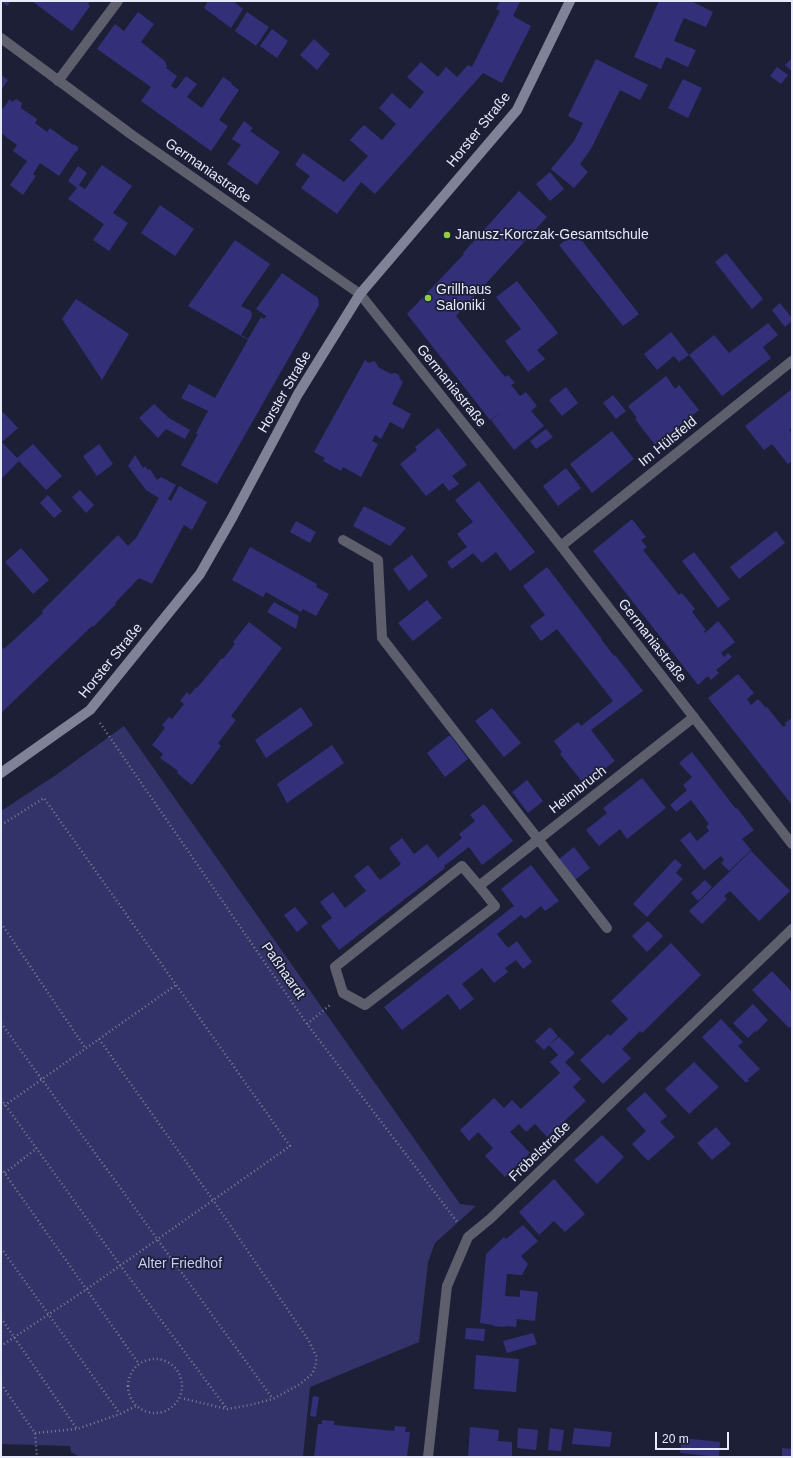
<!DOCTYPE html>
<html>
<head>
<meta charset="utf-8">
<style>
	body { margin:0 }
	#map { position:relative; width:793px; height:1458px; overflow:hidden; background:#1d1f37; font-family:Helvetica,sans-serif }
	canvas { display:block }
	.frame { position:absolute; inset:0; border:2px solid #e7eafa; pointer-events:none }
	.scale { position:absolute; left:655px; top:1432px; width:74px; height:18px; box-sizing:border-box; border:2px solid #e7eafa; border-top:0; padding-left:5px; font-size:12px; line-height:14px; white-space:nowrap; color:#e7eafa; -webkit-text-stroke:3px #1d1f37; paint-order:stroke }
</style>
</head>
<body>
<div id="map">
<canvas width="793" height="1458"></canvas>
<div class="frame"></div>
<div class="scale">20 m</div>
</div>
<script>
const g = document.querySelector('canvas').getContext('2d');
g.lineJoin = 'round';
function fillPath(path, color) { g.fillStyle = color; g.fill(path, 'evenodd'); }
const shape = rows => new Path2D(rows.map(r => 'M' + r).join(''));
function strokePath(path, color, width, dash) { g.strokeStyle = color; g.lineWidth = width; g.lineCap = dash ? 'butt' : 'round'; g.setLineDash(dash || []); g.stroke(path); }
function drawText(font, color, halo, rows, align = 'center') {
  g.font = font + ' Helvetica,sans-serif'; g.lineWidth = 3.5; g.setLineDash([]); g.textBaseline = 'middle'; g.strokeStyle = halo; g.fillStyle = color; for (const [text, x, y, turn = 0] of rows) {
    g.save(); g.translate(x, y); g.rotate((+turn || 0) * Math.PI / 180); g.textAlign = isNaN(turn) ? turn : align; if (halo) g.strokeText(text, 0, 0); g.fillText(text, 0, 0); g.restore();
  }
}
fillPath(shape([
	[124,726,460,1204,476,1206,435,1243,428,1262,419,1342,310,1387,303,1457,80,1457,71,1452,70,1446,1,1444,1,811,56,775]
]), '#333369');
fillPath(shape([
	[1,1,11,1,7,6],
	[32,1,90,1,88,4,90,6,72,31],
	[208,1,233,1,243,9,231,28,204,8],
	[500,1,517,1,520,2,513,16,531,26,502,83,483,73,375,194,361,182,337,214,301,188,310,176,295,165,303,153,344,182,368,156,350,140,357,132,364,125,382,140,396,124,379,108,392,93,410,109,424,92,407,77,421,62,438,77,446,67,457,77,468,65,472,67,500,11,496,9],
	[659,1,691,1,713,12,706,27,684,18,679,29,674,41,696,50,688,67,666,57,661,69,634,57],
	[138,12,154,24,141,42,165,61,167,67,166,68,177,76,171,86,176,89,186,76,197,84,187,97,202,108,223,77,232,83,231,84,239,90,219,120,228,126,211,151,141,101,151,87,97,49,115,24,124,31],
	[247,12,269,27,256,46,235,31],
	[272,29,288,41,277,58,260,46],
	[314,39,330,54,317,70,300,55],
	[792,58,792,71,785,65],
	[596,59,648,85,640,100,620,90,591,149,580,164,588,172,574,188,551,169,574,141,583,123,568,116],
	[777,67,788,75,781,84,770,76],
	[1,75,8,80,1,90],
	[683,79,702,88,688,118,668,108],
	[10,99,12,102,16,99,22,103,21,108,37,119,35,123,47,132,50,128,73,145,74,144,78,147,78,150,74,154,59,176,40,163,33,174,36,176,23,195,10,185,27,161,13,151,17,145,1,133,1,111],
	[244,121,253,128,250,131,280,152,257,185,227,164,241,145,232,139],
	[102,165,132,186,113,213,128,223,109,251,93,240,104,224,68,199,77,188,68,181,78,166,87,173,79,185,85,189],
	[550,172,564,189,550,201,536,184],
	[519,191,547,217,456,316,505,377,508,375,515,383,511,385,520,396,526,392,537,406,531,411,544,426,514,450,491,420,501,412,490,420,407,314,464,254,463,253],
	[160,205,194,229,175,256,141,233],
	[576,233,639,314,623,326,559,245],
	[235,240,270,264,241,306,251,311,252,317,241,335,248,339,261,317,264,319,266,316,256,309,282,273,318,298,319,305,217,484,181,465,198,434,196,433,208,411,181,398,189,384,215,398,248,340,188,306],
	[726,253,763,299,752,309,715,262],
	[517,281,558,333,537,350,545,359,528,372,505,341,521,329,496,297],
	[76,299,129,334,102,380,62,319],
	[780,303,792,318,792,321,785,327,772,310],
	[768,323,778,335,763,347,771,358,722,396,689,355,714,335,729,353],
	[671,332,689,355,679,362,674,356,657,370,644,354],
	[365,360,369,363,374,361,377,364,378,367,391,374,395,373,399,375,400,379,403,382,392,404,411,414,403,429,390,422,381,439,375,435,372,441,378,444,361,477,343,467,341,471,323,461,325,458,314,452],
	[666,376,675,389,679,385,699,410,655,445,635,419,637,418,628,406],
	[566,387,578,403,562,416,549,400],
	[792,389,792,427,789,430,792,434,792,461,788,464,772,444,764,450,745,426],
	[613,395,626,411,616,419,603,403],
	[154,404,169,418,190,430,185,439,166,429,158,438,139,418],
	[3,412,18,428,2,442,17,458,33,444,62,476,46,490,19,461,1,479,1,414],
	[438,428,467,465,452,476,459,484,449,491,443,483,426,496,400,464,417,450,415,447],
	[546,429,553,437,536,449,530,441],
	[612,431,634,459,592,493,570,464],
	[99,444,113,464,97,476,83,456],
	[135,455,143,468,145,466,148,470,150,469,157,480,161,477,176,485,168,499,171,501,179,486,207,502,192,530,184,525,152,584,139,578,115,603,116,604,93,627,92,626,2,712,1,646,4,649,43,613,42,611,118,535,128,546,136,538,159,498,146,490,128,466],
	[566,468,581,488,558,506,543,486],
	[479,481,535,552,510,571,496,552,482,563,473,553,452,569,447,562,467,547,457,534,473,522,455,500],
	[80,490,94,505,86,513,72,497],
	[48,495,62,511,54,518,40,503],
	[364,506,406,528,390,546,353,526],
	[632,519,646,537,641,540,647,547,643,550,679,595,682,593,695,609,692,612,706,630,704,631,705,633,718,621,735,642,721,653,724,657,728,653,732,657,716,670,719,673,711,680,708,676,698,685,593,551],
	[296,521,316,532,310,543,290,532],
	[776,531,785,543,739,579,730,567],
	[250,547,317,584,316,587,329,594,316,616,303,609,301,612,266,592,263,597,232,580],
	[21,548,49,580,33,594,5,562],
	[694,552,730,599,718,608,682,561],
	[412,555,428,576,409,591,393,569],
	[547,567,602,639,601,639,614,656,615,655,643,691,591,730,615,761,584,784,560,754,562,752,554,741,578,722,581,726,613,701,557,629,541,641,530,626,545,615,523,586],
	[427,600,442,618,413,641,398,623],
	[274,602,299,616,296,629,267,612],
	[249,622,282,648,231,716,236,720,218,743,221,746,192,785,177,773,178,771,160,758,163,754,152,745,165,728,162,725,169,717,172,719,184,704,180,701,187,692,190,695,196,687,197,688,222,658,223,659,235,644,233,642],
	[738,674,754,693,747,699,751,705,758,699,766,708,767,707,783,727,786,725,785,723,792,718,792,805,708,698],
	[301,707,313,725,266,758,255,740],
	[492,708,521,743,504,757,475,721],
	[450,735,468,759,445,777,427,753],
	[332,745,344,763,287,803,277,784],
	[692,752,722,791,736,809,737,808,754,830,742,839,751,850,729,871,721,863,724,860,721,856,704,870,680,840,690,832,697,841,709,831,706,826,709,824,691,800,676,812,670,805,687,790,683,785,692,777,679,763],
	[642,778,666,808,627,839,620,829,599,846,586,830,607,813,603,808],
	[527,780,543,801,528,813,512,792],
	[484,804,513,841,482,865,469,847,444,866,445,868,339,950,321,926,332,918,320,902,333,892,345,908,366,891,354,876,368,865,380,880,401,864,389,848,402,838,414,854,427,844,438,858,462,838,459,834,475,821,470,815],
	[574,847,590,868,575,880,559,859],
	[751,851,790,891,759,921,730,891,724,896,727,899,702,924,689,911],
	[675,859,682,865,676,873,683,879,647,917,633,904],
	[531,865,559,901,545,911,541,906,525,919,521,915,497,934,508,948,517,941,532,962,523,969,516,960,505,968,508,972,494,983,482,968,462,984,474,999,460,1010,448,994,402,1030,384,1007,514,906,501,889],
	[705,880,712,887,698,901,691,893],
	[295,907,308,923,297,932,284,915],
	[648,921,663,936,647,952,632,936],
	[671,943,701,975,642,1033,640,1031,622,1049,631,1058,603,1084,580,1060,608,1034,610,1036,628,1019,611,1001],
	[772,971,792,992,792,1025,789,1028,752,990],
	[753,1004,768,1020,756,1032,755,1031,748,1038,733,1023],
	[721,1019,743,1042,738,1046,760,1069,748,1079,749,1081,748,1082,745,1082,702,1037],
	[550,1027,558,1036,544,1050,535,1041],
	[559,1037,575,1053,565,1062,581,1079,573,1087,586,1101,547,1137,535,1124,526,1132,519,1124,510,1132,530,1153,505,1177,485,1156,493,1148,478,1132,469,1141,460,1130,494,1098,504,1108,512,1100,521,1109,560,1073,550,1062,558,1055,549,1045],
	[694,1062,719,1087,689,1114,665,1089],
	[645,1092,667,1116,660,1122,675,1137,648,1161,632,1144,646,1131,626,1109],
	[716,1127,731,1144,712,1160,697,1143],
	[602,1135,624,1157,597,1184,574,1160],
	[554,1179,585,1214,565,1232,554,1221,539,1235,519,1212],
	[523,1225,538,1241,521,1256,528,1264,522,1275,507,1274,505,1296,520,1297,520,1290,538,1292,535,1321,517,1319,516,1327,505,1326,505,1327,493,1326,493,1325,480,1323,486,1254,504,1237,506,1239],
	[466,1328,485,1329,484,1341,465,1339],
	[533,1333,537,1344,507,1353,503,1341],
	[476,1355,519,1359,516,1392,474,1389],
	[313,1396,319,1397,316,1417,310,1416],
	[322,1420,334,1421,334,1425,394,1431,395,1426,406,1427,405,1432,410,1432,407,1457,314,1457,318,1424,322,1424],
	[470,1427,499,1430,498,1441,512,1442,512,1457,468,1457],
	[518,1428,538,1430,536,1450,517,1448],
	[550,1428,564,1430,561,1451,548,1450],
	[574,1428,612,1432,610,1447,572,1444],
	[682,1438,720,1442,719,1457,680,1453],
	[782,1448,792,1449,792,1457,782,1457]
]), '#333079');
strokePath(shape([
	[100,723,307,1024,458,1223],
	[1,825,44,798,290,1146,87,1289,1,1346],
	[1,923,86,1049],
	[1,1023,273,1399],
	[307,1024,330,1005],
	[99,1039,213,1200,309,1341,316,1356,316,1365,312,1374,300,1384,273,1399,250,1405,227,1409,181,1398],
	[1,1099,120,1265,227,1409],
	[1,1108,176,985],
	[1,1168,139,1364],
	[5,1173,37,1148],
	[1,1248,120,1414],
	[1,1318,77,1429],
	'128 1386a27 27 0 1 1 54 0a27 27 0 1 1-54 0Z',
	[1,1384,35,1433,37,1457],
	[35,1433,77,1429,120,1414,136,1406]
]), '#7a7c91', 2.5, [1, 3]);
strokePath(shape([
	[343,540,378,560,382,638,607,928]
]), '#5e5f6c', 10);
strokePath(shape([
	[1,38,132,135,360,294,561,546,792,844],
	[58,81,118,1],
	[561,546,792,361],
	[479,886,495,906,365,1005,343,993,335,967,462,866,479,886,694,717],
	[428,1457,447,1286,468,1237,490,1219,792,929]
]), '#5e5f6c', 10);
strokePath(shape([
	[1,773,90,710,200,574,232,518,298,394,360,294,517,110,570,1]
]), '#808397', 10);
for (const [x, y, r, color] of [
	[447,235,4,"#90cd40"],
	[428,298,4,"#90cd40"]
]) { const dot = new Path2D(); dot.arc(x, y, r, 0, 2 * Math.PI); g.fillStyle = color; g.fill(dot); strokePath(dot, '#1d1f37', 1.5); }
drawText('14px', '#e7eafa', '#1d1f37', [
	["Horster Straße",479,130,-51],
	["Germaniastraße",208,171,35],
	["Germaniastraße",451,386,51],
	["Horster Straße",285,392,-60],
	["Im Hülsfeld",668,442,-39],
	["Germaniastraße",652,641,52],
	["Horster Straße",111,661,-51],
	["Heimbruch",578,790,-38],
	["Paßhaardt",283,971,55],
	["Fröbelstraße",540,1152,-44]
]);
drawText('14px', '#e7eafa', '#1d1f37', [
	["Janusz-Korczak-Gesamtschule",455,235],
	["Grillhaus",436,290],
	["Saloniki",436,306]
], 'left');
drawText('14px', '#c7ccf7', '#1d1f37', [
	["Alter Friedhof",180,1264]
]);
</script>
</body>
</html>
